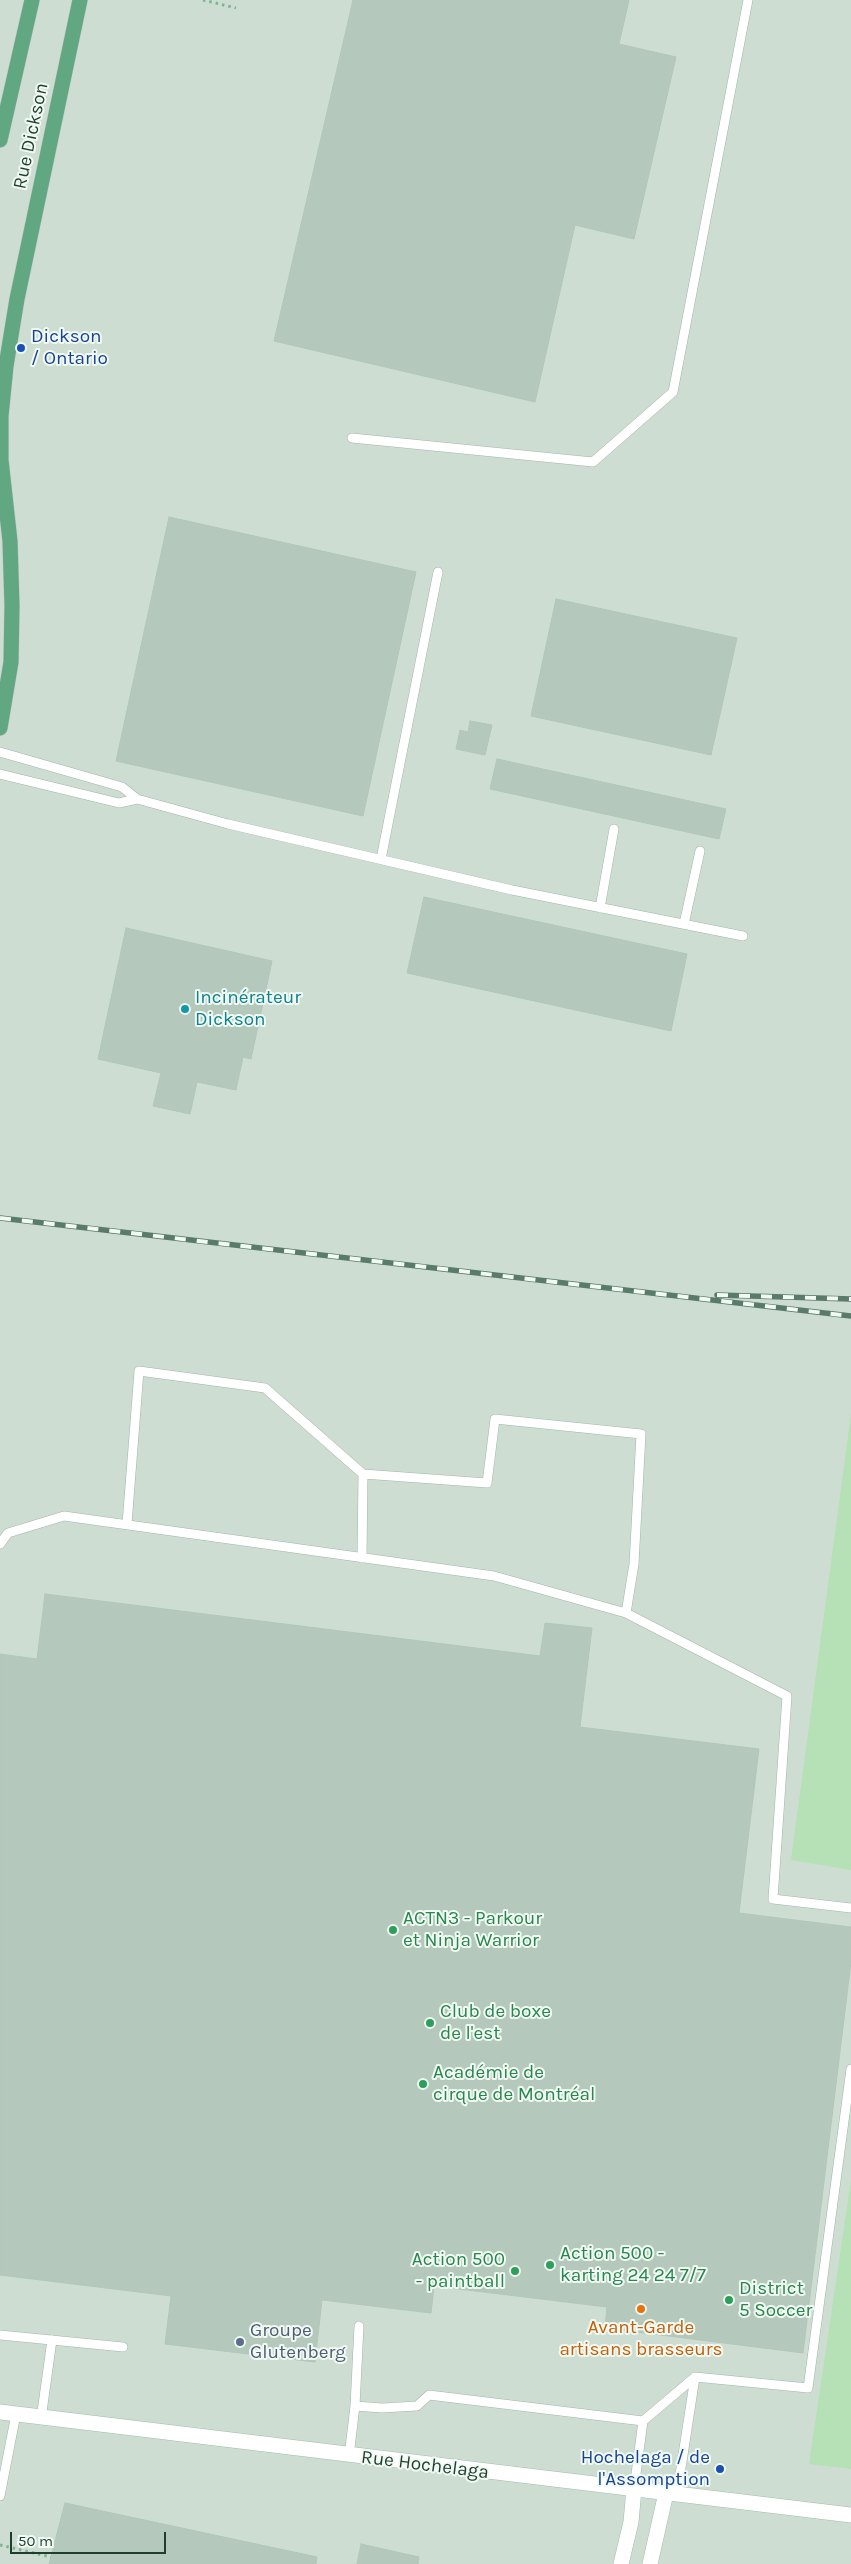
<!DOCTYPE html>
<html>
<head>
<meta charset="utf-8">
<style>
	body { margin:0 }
	#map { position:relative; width:851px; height:2564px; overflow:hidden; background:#e0ede4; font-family:Karla,sans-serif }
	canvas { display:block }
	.scale { position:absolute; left:10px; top:2532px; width:156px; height:22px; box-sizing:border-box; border:2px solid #1f3f2e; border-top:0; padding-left:6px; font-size:15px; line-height:18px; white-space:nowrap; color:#1f3f2e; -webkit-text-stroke:4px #f1f9f3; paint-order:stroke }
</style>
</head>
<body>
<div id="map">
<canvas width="851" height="2564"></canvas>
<div class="scale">50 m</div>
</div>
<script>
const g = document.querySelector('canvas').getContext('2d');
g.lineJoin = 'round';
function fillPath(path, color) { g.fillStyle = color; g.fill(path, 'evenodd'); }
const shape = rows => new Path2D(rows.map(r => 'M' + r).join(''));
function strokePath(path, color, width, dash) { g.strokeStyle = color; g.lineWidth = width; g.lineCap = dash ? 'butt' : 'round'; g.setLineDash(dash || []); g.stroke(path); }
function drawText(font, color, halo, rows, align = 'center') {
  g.font = font + ' Karla,sans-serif'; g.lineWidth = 4; g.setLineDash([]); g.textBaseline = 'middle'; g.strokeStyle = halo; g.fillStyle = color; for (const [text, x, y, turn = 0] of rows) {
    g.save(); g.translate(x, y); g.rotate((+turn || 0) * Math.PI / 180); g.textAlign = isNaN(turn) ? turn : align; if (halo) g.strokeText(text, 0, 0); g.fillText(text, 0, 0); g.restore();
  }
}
fillPath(shape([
	[0,0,851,0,851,2564,0,2564]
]), '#ceddd2');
fillPath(shape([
	[851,1414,851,1870,791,1860],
	[851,2180,851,2469,809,2464]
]), '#b6e0b6');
const building = shape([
	[353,0,629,0,619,44,676,57,634,239,575,225,535,402,274,341,353,0],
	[169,517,416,572,363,816,116,761,169,517],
	[556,599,737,638,711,755,531,716,556,599],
	[470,721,492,725,485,755,456,749,460,730,468,732,470,721],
	[497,759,726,809,719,839,490,789,497,759],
	[424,897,687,954,671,1031,407,973,424,897],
	[126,928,272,961,251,1059,243,1057,236,1090,197,1082,190,1114,153,1106,161,1073,98,1059,126,928],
	[45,1594,540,1656,545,1623,592,1628,580,1727,759,1749,739,1913,851,1927,851,1962,803,2353,605,2328,607,2307,434,2286,431,2313,322,2300,315,2362,165,2344,171,2296,0,2275,0,1654,37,1659,45,1594],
	[65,2503,317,2557,316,2564,49,2564,65,2503],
	[361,2544,419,2557,418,2564,357,2564,361,2544]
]);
fillPath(building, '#b5c8bc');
strokePath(building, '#b2c7b9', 1);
const lane = shape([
	[352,438,593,462,673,392,748,0],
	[0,752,122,787,137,799,228,824,512,890,743,936],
	[0,774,119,803,137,799],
	[381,859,438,572],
	[600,908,614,829],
	[684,924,700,851],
	[127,1524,139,1371,265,1388,363,1474,487,1483,495,1419,641,1434,634,1564,626,1613],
	[0,1544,8,1533,64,1516,494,1576,626,1613,787,1696,773,1899,851,1908],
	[362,1558,363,1474],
	[0,2335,123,2347],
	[355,2406,382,2408,417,2406,429,2395,643,2421,634,2489],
	[41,2419,52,2340],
	[643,2421,695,2377],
	[349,2456,355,2406,359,2326],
	[677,2494,695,2377,808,2388,851,2069],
	[0,2496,16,2414]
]);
const secondary = shape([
	[0,2412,851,2515],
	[621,2564,631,2522,634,2489],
	[650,2564,666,2493]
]);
const primary = shape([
	[0,140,32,0],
	[0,728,11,662,12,606,10,541,1,460,1,416,6,366,17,299,80,0]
]);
strokePath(lane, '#a2b5aa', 10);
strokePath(secondary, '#a0bdab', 16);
strokePath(primary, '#c0c9c4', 16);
strokePath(shape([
	[203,0,236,8],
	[0,2545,51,2557]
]), '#7db494', 3, [2.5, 4]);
strokePath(lane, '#fff', 9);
strokePath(secondary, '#fff', 15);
strokePath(primary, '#60a782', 15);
const rail = shape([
	[0,1218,851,1316],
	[717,1295,851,1299]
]);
strokePath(rail, '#597b69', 5.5);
strokePath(rail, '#f1f9f3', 4, [11]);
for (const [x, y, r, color] of [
	[21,348,5,"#1a4fb4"],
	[185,1009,5,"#0f9aa8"],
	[393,1930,5,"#2e9e5b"],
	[430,2023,5,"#2e9e5b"],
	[423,2084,5,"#2e9e5b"],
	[550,2265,5,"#2e9e5b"],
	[515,2271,5,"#2e9e5b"],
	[729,2300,5,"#2e9e5b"],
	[641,2309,5,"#e8710a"],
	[240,2342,5,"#5c6f8a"],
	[720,2469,5,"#1a4fb4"]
]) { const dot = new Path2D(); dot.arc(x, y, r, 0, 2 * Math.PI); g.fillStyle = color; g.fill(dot); strokePath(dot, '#f1f9f3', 2); }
drawText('19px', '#1f3f2e', '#f1f9f3', [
	["Rue Dickson",31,136,-78],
	["Rue Hochelaga",425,2465,7]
]);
drawText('19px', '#164399', '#f1f9f3', [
	["Dickson",31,337],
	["/ Ontario",31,359],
	["Hochelaga / de",710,2458,"right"],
	["l'Assomption",710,2480,"right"]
], 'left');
drawText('19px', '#0d838f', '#f1f9f3', [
	["Incinérateur",195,998],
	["Dickson",195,1020]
], 'left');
drawText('19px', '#27864d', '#f1f9f3', [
	["ACTN3 - Parkour",403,1919],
	["et Ninja Warrior",403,1941],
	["Club de boxe",440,2012],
	["de l'est",440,2034],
	["Académie de",433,2073],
	["cirque de Montréal",433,2095],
	["Action 500 -",560,2254],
	["karting 24 24 7/7",560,2276],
	["Action 500",505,2260,"right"],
	["- paintball",505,2282,"right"],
	["District",739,2289],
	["5 Soccer",739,2311]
], 'left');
drawText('19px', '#c56008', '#f1f9f3', [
	["Avant-Garde",641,2328],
	["artisans brasseurs",641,2350]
]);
drawText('19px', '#4e5e75', '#f1f9f3', [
	["Groupe",250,2331],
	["Glutenberg",250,2353]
], 'left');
</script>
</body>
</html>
